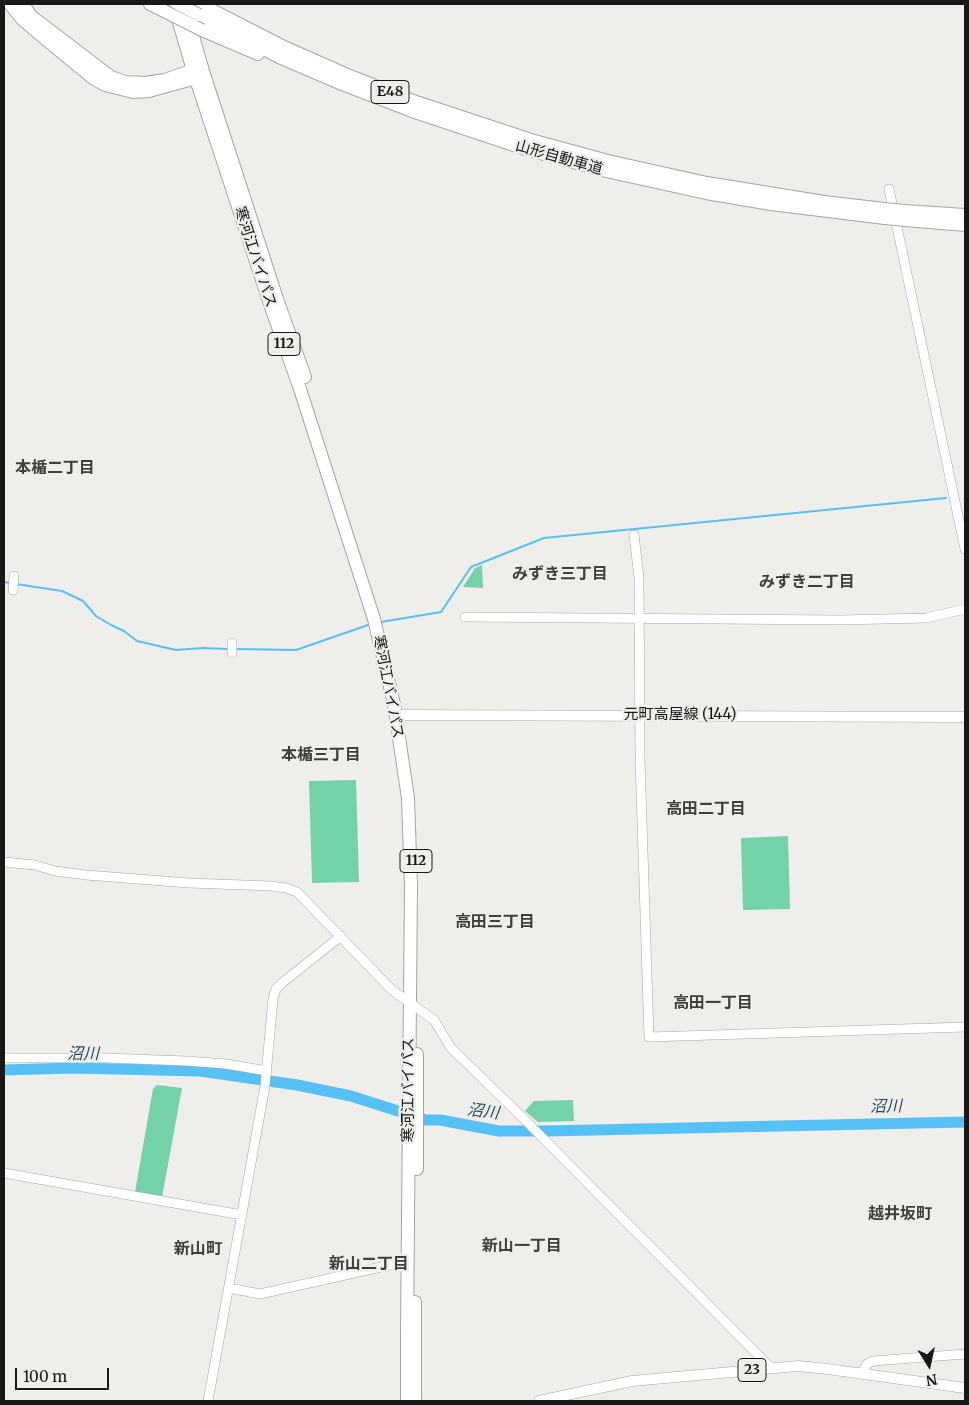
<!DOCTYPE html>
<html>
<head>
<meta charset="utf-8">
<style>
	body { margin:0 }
	#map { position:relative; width:969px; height:1405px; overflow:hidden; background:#f0eeeb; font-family:Merriweather,serif }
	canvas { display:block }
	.frame { position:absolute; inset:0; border:5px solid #191817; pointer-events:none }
	.north { position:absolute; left:904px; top:1340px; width:50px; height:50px; -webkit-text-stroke:4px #f0eeeb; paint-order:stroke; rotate:170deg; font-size:14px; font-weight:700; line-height:20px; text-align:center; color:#191817 }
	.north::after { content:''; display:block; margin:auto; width:18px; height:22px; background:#191817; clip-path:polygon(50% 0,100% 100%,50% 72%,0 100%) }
	.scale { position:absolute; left:15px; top:1368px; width:94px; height:22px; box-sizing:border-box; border:2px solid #191817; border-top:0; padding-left:6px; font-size:15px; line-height:18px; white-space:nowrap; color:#191817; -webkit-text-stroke:4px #f0eeeb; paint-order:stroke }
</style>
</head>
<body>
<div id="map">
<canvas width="969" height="1405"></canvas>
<div class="frame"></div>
<div class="north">N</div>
<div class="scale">100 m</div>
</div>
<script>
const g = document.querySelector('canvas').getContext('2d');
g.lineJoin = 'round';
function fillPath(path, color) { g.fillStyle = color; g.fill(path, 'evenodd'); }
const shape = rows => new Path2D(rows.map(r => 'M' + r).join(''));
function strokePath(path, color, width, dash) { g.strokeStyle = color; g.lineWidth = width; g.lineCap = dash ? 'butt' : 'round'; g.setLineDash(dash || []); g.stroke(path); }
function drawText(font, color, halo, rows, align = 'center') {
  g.font = font + ' Merriweather,"Noto Sans JP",serif'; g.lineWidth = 5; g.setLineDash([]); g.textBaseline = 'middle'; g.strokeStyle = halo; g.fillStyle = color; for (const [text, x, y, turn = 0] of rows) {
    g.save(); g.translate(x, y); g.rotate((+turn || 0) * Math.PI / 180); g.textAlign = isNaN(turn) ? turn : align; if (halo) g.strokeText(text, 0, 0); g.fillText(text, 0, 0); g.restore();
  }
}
fillPath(shape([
	[482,565,483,588,463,587,475,568],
	[356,780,359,882,312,883,309,781],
	[788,836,790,909,743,910,741,838],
	[157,1085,182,1088,162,1197,135,1192,153,1089],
	[573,1100,574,1121,538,1122,525,1111,534,1101]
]), '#73d2a8');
strokePath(shape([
	[4,582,11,583],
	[16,584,62,591,83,601,96,616,111,625,124,631,137,641,176,650,203,648,228,649],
	[381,622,441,612,471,567,544,538,946,498],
	[235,649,296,650,371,624]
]), '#55c1f5', 2);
strokePath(shape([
	[4,1070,72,1068,200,1071,297,1085,351,1096,426,1120,440,1120,499,1131,547,1131,965,1122]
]), '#55c1f5', 11);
const minor = shape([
	[889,189,965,549],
	[634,535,639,578,640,759,649,1037,965,1027],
	[13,590,14,576],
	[465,617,841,620,926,618,965,609],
	[232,643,232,653],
	[4,862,35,865,55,871,86,875,189,883,271,886,286,888,297,892,392,990,434,1020,451,1048,518,1113,771,1368],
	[4,1058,106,1058,186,1061,226,1064,267,1071],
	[4,1173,242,1215],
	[229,1288,260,1294,408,1261],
	[862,1373,867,1364,873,1361,965,1354],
	[208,1401,265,1086,273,999,276,989,282,983,341,936]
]);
const major = shape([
	[395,715,965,717],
	[539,1401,632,1381,798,1366,828,1369,965,1388]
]);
const highway = shape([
	[10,4,22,19,43,37,93,78,105,85,133,92,149,91,196,78,203,71,193,70,165,80,145,83,125,82,111,77,31,16,23,4],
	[150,4,164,11],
	[200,4,284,47,345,74,416,102,531,140,608,161,707,183,824,202,884,209],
	[175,9,193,70,270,304,300,389,374,619,394,704,408,798,411,886,407,1332,407,1401],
	[199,15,279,57,342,84,412,111,529,150,606,171,706,193,771,204,885,218],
	[187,16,203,71,277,299,305,377],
	[202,30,258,54],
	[904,211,965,215],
	[905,220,965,225],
	[417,1169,417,1054],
	[415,1399,415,1302]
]);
strokePath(minor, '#a7a5a3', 10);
strokePath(major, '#a7a5a3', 11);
strokePath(highway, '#a7a5a3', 14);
strokePath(minor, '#fff', 9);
strokePath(major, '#fff', 10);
strokePath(highway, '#fff', 12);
const highwayBridge = shape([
	[178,4,199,15],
	[164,11,202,30],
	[884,209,904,211],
	[885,218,905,220]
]);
strokePath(highwayBridge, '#a7a5a3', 14, []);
strokePath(highwayBridge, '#fff', 12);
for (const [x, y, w] of [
	[390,92,38],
	[284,344,32],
	[416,861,32],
	[752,1370,28]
]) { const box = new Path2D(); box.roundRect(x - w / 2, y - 11.5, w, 23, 4); g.fillStyle = '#f0eeeb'; g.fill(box); strokePath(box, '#191817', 1); }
drawText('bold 14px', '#191817', null, [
	["E48",390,92],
	["112",284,344],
	["112",416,861],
	["23",752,1370]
]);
drawText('15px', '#191817', '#f0eeeb', [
	["山形自動車道",559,158,16],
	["寒河江バイパス",255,257,72],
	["寒河江バイパス",388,687,79],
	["元町高屋線 (144)",680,715],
	["寒河江バイパス",409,1090,-90]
]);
drawText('bold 16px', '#413f3c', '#f0eeeb', [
	["本楯二丁目",55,468],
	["みずき三丁目",560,574],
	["みずき二丁目",807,582],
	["本楯三丁目",321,755],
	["高田二丁目",706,809],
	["高田三丁目",495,922],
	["高田一丁目",713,1003],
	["越井坂町",900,1214],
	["新山一丁目",522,1246],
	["新山町",198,1249],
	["新山二丁目",369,1264]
]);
drawText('italic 16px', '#1e4b61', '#f0eeeb', [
	["沼川",83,1054],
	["沼川",886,1107,-1],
	["沼川",483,1112,7]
]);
</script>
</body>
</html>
